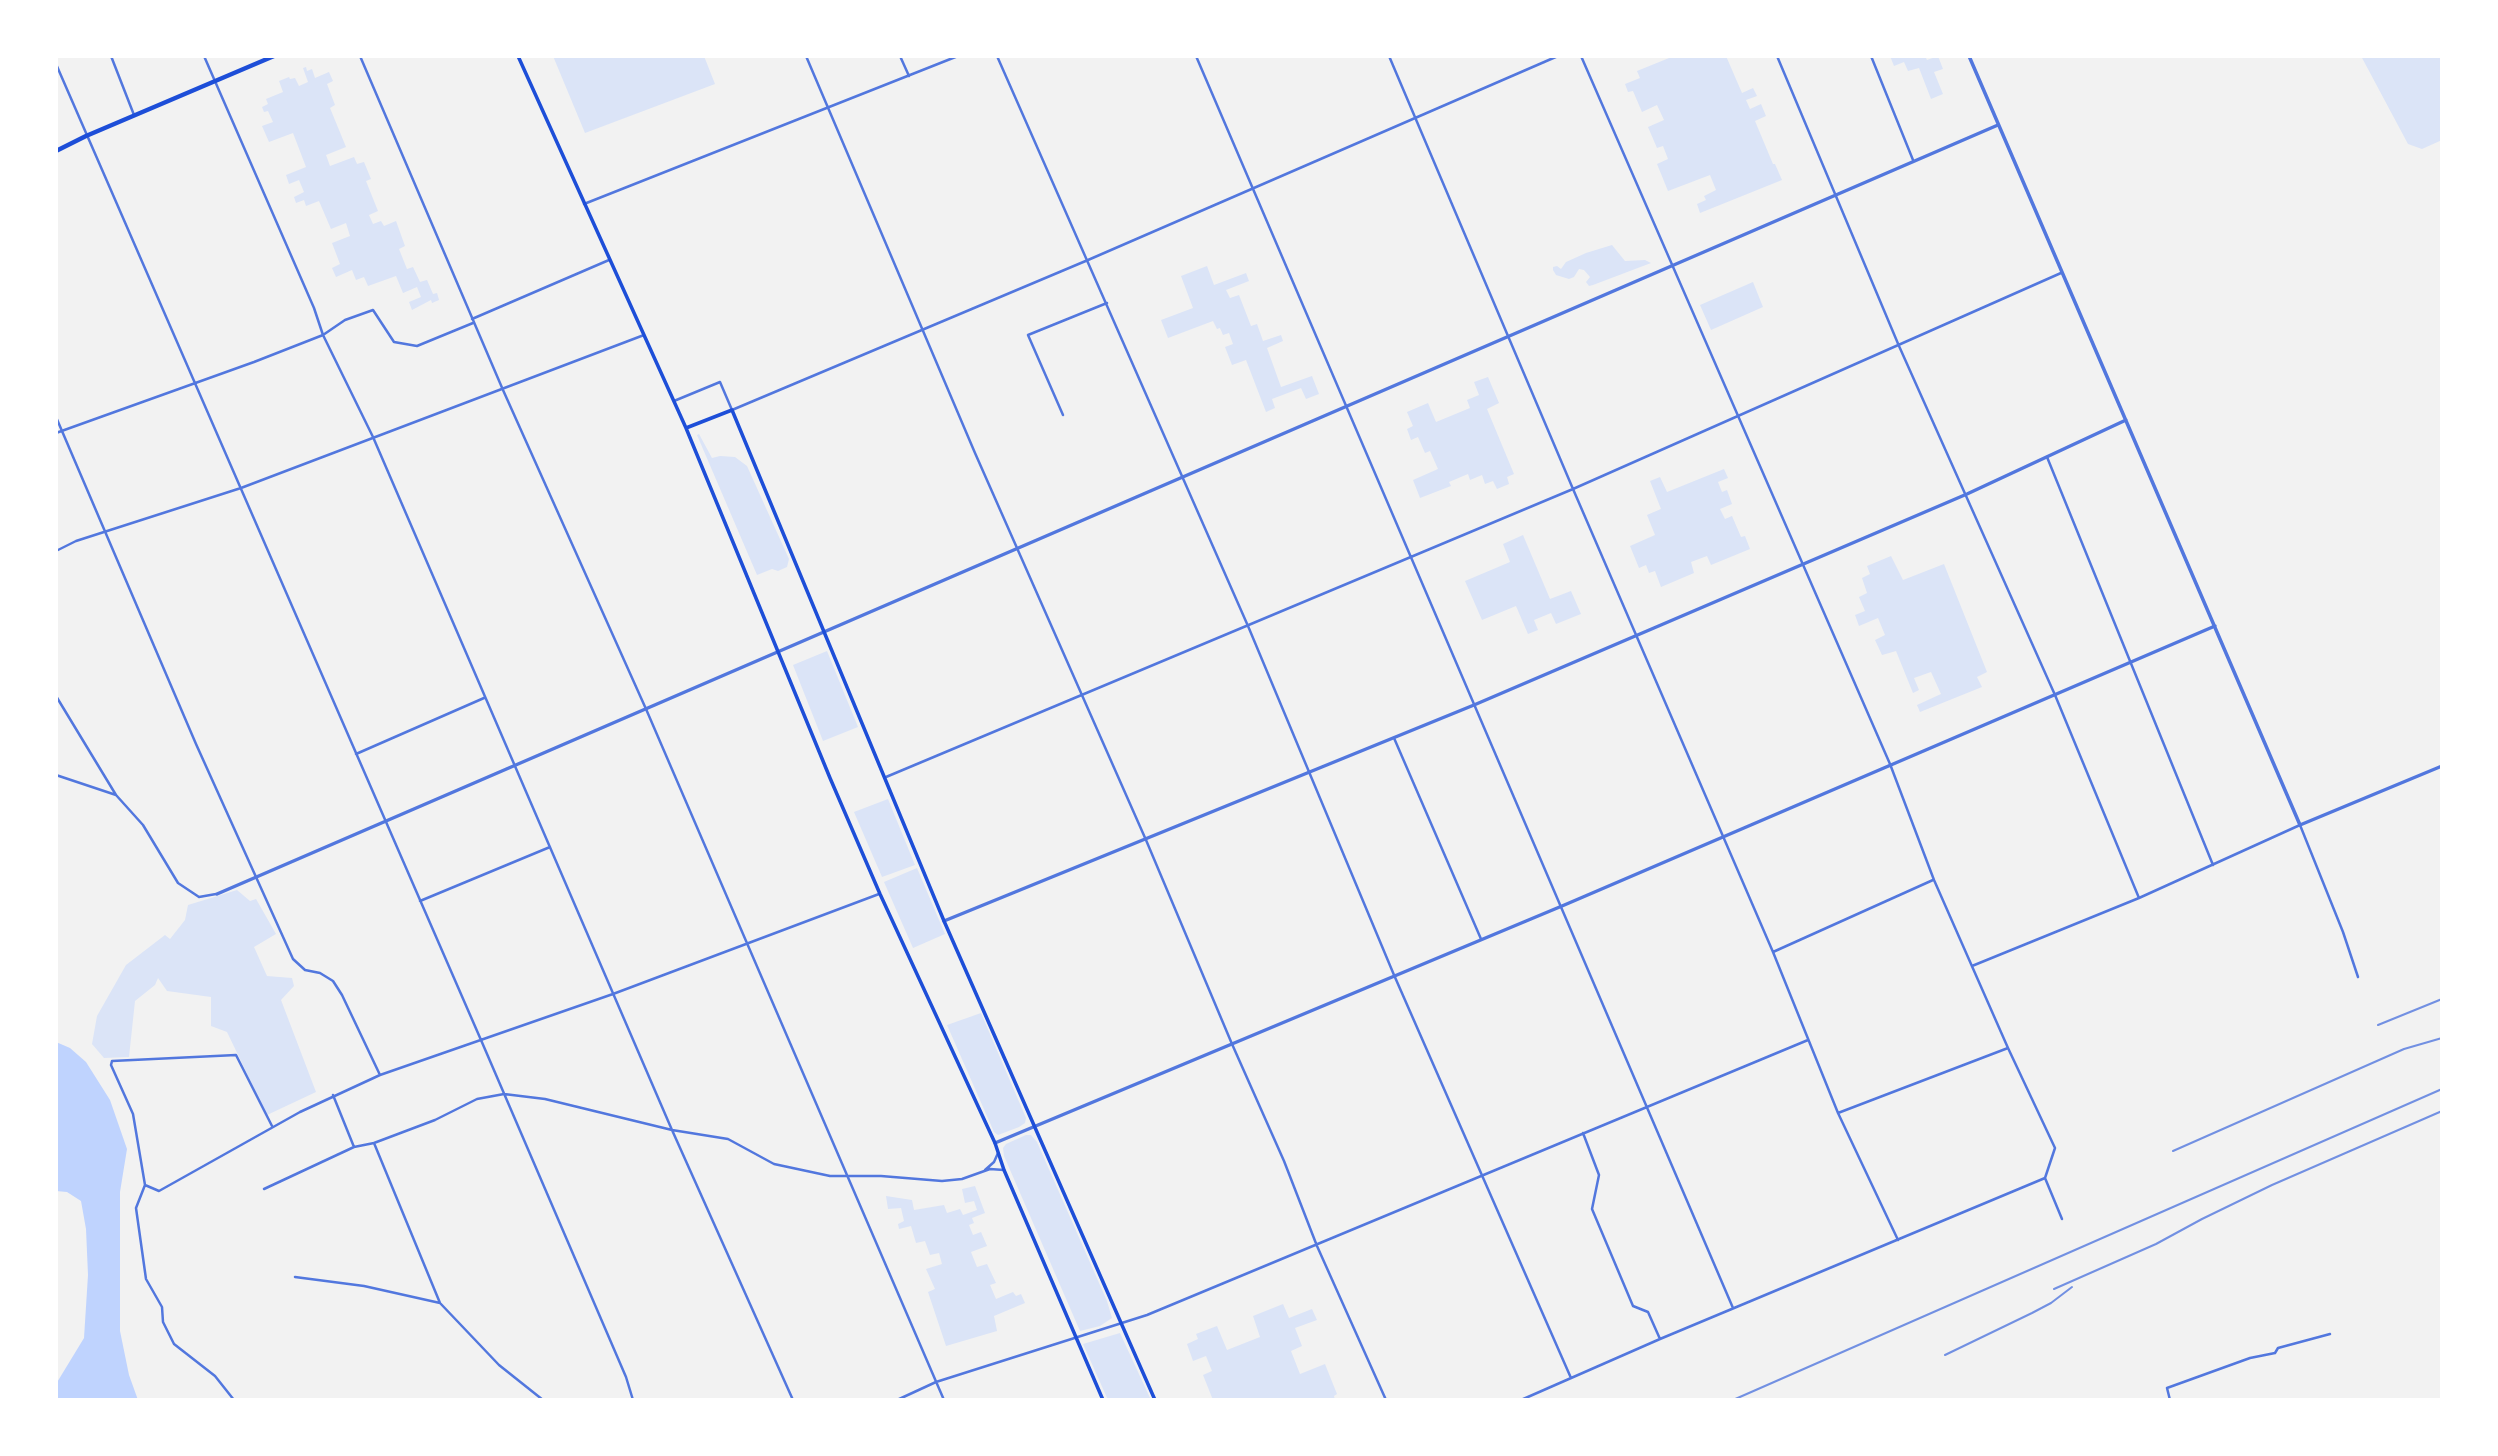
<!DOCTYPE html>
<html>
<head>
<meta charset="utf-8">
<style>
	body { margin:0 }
	#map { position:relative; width:2498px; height:1456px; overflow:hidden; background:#f2f2f2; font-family:Mulish,sans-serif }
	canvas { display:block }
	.frame { position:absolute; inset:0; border:58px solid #fff; pointer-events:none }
</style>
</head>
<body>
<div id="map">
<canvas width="2498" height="1456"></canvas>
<div class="frame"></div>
</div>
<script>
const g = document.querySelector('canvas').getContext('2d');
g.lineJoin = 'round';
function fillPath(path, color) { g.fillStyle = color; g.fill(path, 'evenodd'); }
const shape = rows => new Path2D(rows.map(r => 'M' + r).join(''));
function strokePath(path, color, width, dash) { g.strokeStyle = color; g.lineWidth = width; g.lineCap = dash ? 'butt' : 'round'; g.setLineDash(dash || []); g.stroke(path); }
fillPath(shape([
	[553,56,704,56,715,84,585,133],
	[1674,56,1726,56,1742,93,1753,88,1757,96,1746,100,1750,109,1761,104,1766,116,1755,121,1773,164,1775,164,1782,180,1700,213,1697,204,1706,200,1704,196,1716,190,1710,175,1668,191,1657,164,1668,159,1663,146,1657,148,1648,127,1664,120,1657,105,1642,112,1633,91,1628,92,1625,84,1640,78,1637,71],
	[1890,56,1925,56,1927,60,1938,56,1943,69,1934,72,1943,94,1931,99,1919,68,1908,71,1904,62,1894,66],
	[2361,56,2442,56,2442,140,2422,149,2408,144],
	[306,67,307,71,312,69,315,78,329,72,333,81,327,84,335,105,330,108,346,147,326,155,330,166,354,157,357,164,364,162,371,179,366,181,378,211,369,215,373,224,381,221,384,226,396,221,405,246,399,249,407,269,413,267,420,282,427,280,433,294,437,293,439,300,432,303,431,300,412,310,409,302,421,297,417,287,403,293,396,276,368,286,364,277,356,280,352,270,336,277,332,268,340,264,332,243,350,236,346,223,331,229,319,201,306,206,304,200,296,203,294,197,304,192,299,180,289,184,286,175,306,167,293,133,269,142,262,126,273,122,268,111,264,112,262,107,268,104,266,99,283,92,279,81,289,77,290,79,295,78,299,86,308,82,303,68],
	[1612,245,1625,261,1645,260,1651,263,1593,285,1589,286,1586,282,1590,277,1584,270,1579,269,1574,277,1569,279,1556,275,1553,270,1553,267,1557,266,1561,269,1566,262,1586,253],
	[1207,266,1214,285,1246,273,1249,281,1226,290,1230,298,1239,295,1251,326,1257,324,1263,341,1281,335,1283,341,1267,348,1281,387,1312,376,1319,394,1306,399,1301,388,1272,399,1275,408,1266,412,1246,360,1232,365,1225,347,1233,344,1229,333,1223,335,1220,328,1217,329,1213,321,1168,338,1161,320,1193,308,1181,276],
	[1753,282,1763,307,1711,330,1700,305],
	[1488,377,1499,403,1487,409,1514,474,1507,477,1509,484,1497,489,1493,481,1485,484,1482,475,1470,480,1468,474,1449,482,1451,486,1420,498,1413,480,1438,469,1430,451,1425,453,1418,437,1411,440,1407,429,1413,426,1407,412,1428,403,1436,422,1470,408,1467,400,1479,395,1474,382],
	[699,434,712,458,720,456,735,457,747,466,789,559,787,567,778,571,772,569,757,575,697,435],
	[1724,469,1728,478,1718,482,1722,492,1727,490,1732,504,1720,509,1725,519,1732,516,1741,537,1745,536,1750,549,1711,565,1707,556,1691,562,1694,573,1661,587,1655,571,1649,573,1646,565,1639,568,1630,546,1655,535,1647,515,1661,509,1650,481,1660,477,1667,492],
	[1523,535,1550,599,1571,591,1581,614,1556,624,1551,613,1534,620,1538,630,1528,634,1516,606,1482,620,1465,581,1510,562,1503,544],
	[1891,556,1903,580,1944,564,1987,672,1977,677,1982,687,1920,712,1917,705,1941,694,1931,672,1914,678,1919,690,1913,693,1896,651,1882,655,1875,640,1885,635,1878,618,1859,626,1855,615,1865,611,1859,597,1867,593,1862,578,1870,574,1867,566],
	[827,651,858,727,823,741,793,665],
	[888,799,915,865,882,877,854,812],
	[917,868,945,934,913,948,884,882],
	[237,890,250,901,256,899,276,934,254,947,267,976,292,978,294,986,281,1000,316,1092,267,1115,227,1032,211,1026,211,997,167,991,158,978,155,985,135,1001,129,1057,104,1058,92,1044,97,1016,126,965,165,935,170,939,185,920,188,905],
	[981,1013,1026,1118,1025,1123,1019,1127,998,1135,994,1132,947,1025],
	[1026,1135,1031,1135,1037,1142,1107,1301,1112,1318,1100,1326,1080,1331,1004,1156,1003,1148,1006,1144],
	[975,1186,985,1213,972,1218,974,1223,969,1225,973,1235,981,1232,987,1246,971,1252,977,1267,987,1264,996,1283,990,1285,996,1299,1013,1292,1016,1296,1021,1294,1025,1303,994,1316,997,1331,946,1346,928,1292,935,1289,926,1269,942,1264,939,1253,930,1255,925,1241,916,1243,911,1226,899,1229,898,1224,904,1221,901,1208,888,1209,886,1196,912,1200,914,1210,944,1205,947,1213,960,1209,963,1215,977,1210,974,1201,965,1203,962,1189],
	[1283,1304,1289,1318,1312,1309,1317,1320,1295,1328,1302,1346,1291,1351,1300,1374,1325,1364,1337,1394,1334,1396,1335,1400,1213,1400,1203,1375,1212,1371,1206,1356,1193,1361,1187,1344,1198,1339,1196,1334,1217,1326,1227,1350,1260,1337,1253,1316],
	[1120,1333,1151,1400,1108,1400,1083,1344]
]), '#dbe4f7');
fillPath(shape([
	[56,1042,70,1048,86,1062,110,1100,127,1149,120,1192,120,1331,129,1375,138,1400,56,1400,56,1384,84,1338,88,1275,86,1229,81,1201,67,1192,56,1191]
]), '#bfd3fe');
strokePath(shape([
	[111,56,134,115],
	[204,56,314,308,323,335,373,437,672,1130,793,1400],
	[360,56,503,390,646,709,944,1400],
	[806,56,975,453,1146,840,1232,1044,1284,1161,1317,1246,1386,1400],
	[900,56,909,76],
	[997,56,1248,626,1394,975,1571,1378],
	[1196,56,1733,1308],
	[1389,56,1573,489,1773,952,1838,1113,1898,1240],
	[1581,56,1890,764,1934,880,2008,1048,2055,1148,2045,1178,2062,1219],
	[1777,56,1899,346,2055,695,2139,898],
	[1871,56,1913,160],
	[56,64,481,1040,626,1377,633,1400],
	[584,204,958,56],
	[472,319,609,260],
	[674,401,720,382,732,410,1088,260,1558,56],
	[1063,415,1028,335,1107,303],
	[56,417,196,744,293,959,305,970,320,973,333,981,342,995,380,1075],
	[56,433,254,362,323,335,345,320,373,310,394,342,417,346,473,323],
	[2047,457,2213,865],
	[56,551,76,541,241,488,644,335],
	[56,696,116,795,143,825,178,883,199,897,216,894],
	[1394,738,1481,939],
	[356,754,484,698],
	[56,775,116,795],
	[886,777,1573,489,2061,273],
	[420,901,550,847],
	[1773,952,1933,880],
	[1972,966,2139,898,2300,825,2343,932,2358,977],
	[333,1095,354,1147],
	[1838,1113,2008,1048],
	[1583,1133,1599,1175,1592,1209,1633,1306,1648,1312,1660,1339],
	[374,1143,440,1303,499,1365,543,1400],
	[985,1170,994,1162,998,1153],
	[145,1185,159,1191,300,1112,380,1075,613,994,879,894],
	[264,1189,354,1147,374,1143,435,1120,477,1099,504,1094,545,1099,672,1130,728,1139,774,1164,830,1176,881,1176,942,1181,962,1179,990,1169,1004,1170],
	[295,1277,364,1286,440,1303],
	[234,1400,215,1376,174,1344,163,1322,162,1307,146,1279,136,1208,145,1185,133,1114,111,1065,112,1061,236,1055,272,1126],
	[897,1400,936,1382,1147,1315,1808,1040],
	[1521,1400,1660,1339,2045,1178],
	[2170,1400,2167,1388,2250,1358,2275,1353,2278,1348,2330,1334]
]), '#5277de', 2.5);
strokePath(shape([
	[1969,56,2300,825,2442,766],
	[217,894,1998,125],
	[944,921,1474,705,1967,494,2126,420],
	[995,1143,1562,906,2215,626]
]), '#5277de', 3.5);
strokePath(shape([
	[518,56,686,428,830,778,880,894,995,1143,1004,1170,1103,1400],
	[686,428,732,410,944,921,1155,1400]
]), '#1d4ed8', 3.5);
strokePath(shape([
	[56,151,86,136,274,56]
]), '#1d4ed8', 4.5);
strokePath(shape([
	[2378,1025,2442,999],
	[2173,1151,2404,1049,2442,1038],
	[2054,1289,2156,1244,2202,1219,2272,1185,2442,1111],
	[1945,1355,2032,1313,2051,1303,2072,1287],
	[1733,1400,2442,1089]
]), '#7290e2', 2);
</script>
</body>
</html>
